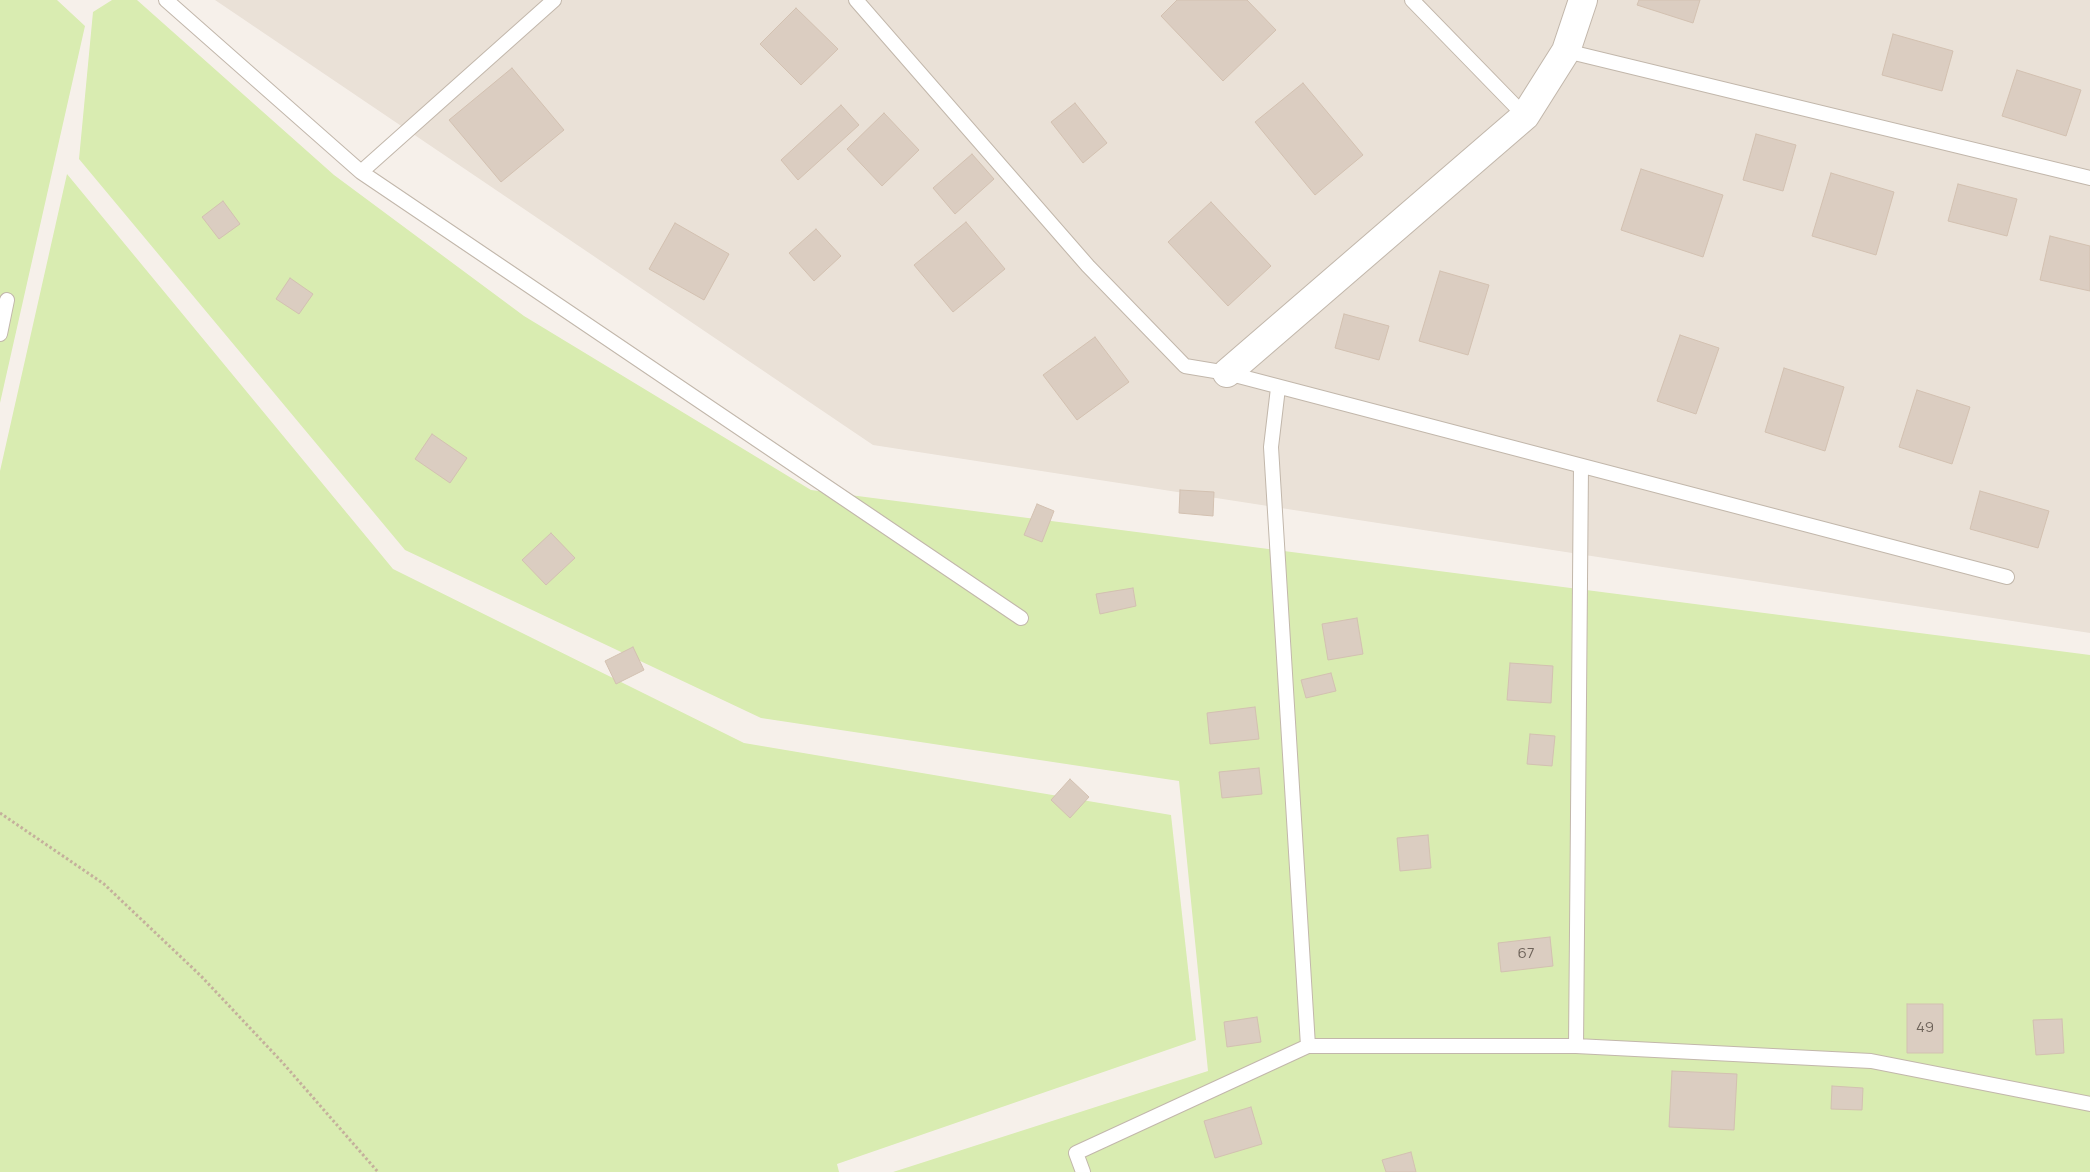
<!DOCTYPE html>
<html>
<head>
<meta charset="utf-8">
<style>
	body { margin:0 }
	canvas { display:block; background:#f6f0ea }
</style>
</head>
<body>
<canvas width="2090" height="1172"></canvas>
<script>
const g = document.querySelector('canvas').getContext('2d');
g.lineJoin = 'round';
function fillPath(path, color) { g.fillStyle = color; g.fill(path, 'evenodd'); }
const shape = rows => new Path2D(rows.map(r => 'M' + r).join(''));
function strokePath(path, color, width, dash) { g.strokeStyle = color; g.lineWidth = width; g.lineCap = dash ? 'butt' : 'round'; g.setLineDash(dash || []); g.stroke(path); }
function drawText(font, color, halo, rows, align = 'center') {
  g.font = font + ' Manrope,sans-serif'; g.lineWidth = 4; g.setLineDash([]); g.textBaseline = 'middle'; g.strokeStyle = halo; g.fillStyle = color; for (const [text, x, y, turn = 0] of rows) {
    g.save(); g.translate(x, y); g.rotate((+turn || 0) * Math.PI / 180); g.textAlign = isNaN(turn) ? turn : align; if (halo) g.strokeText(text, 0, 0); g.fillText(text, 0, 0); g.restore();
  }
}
fillPath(shape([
	[215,0,2090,0,2090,633,873,445]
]), '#eae1d7');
fillPath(shape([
	[0,0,57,0,85,26,0,403],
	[112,0,137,0,334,175,524,316,811,490,2090,655,2090,1172,893,1172,1208,1071,1179,781,761,718,405,550,79,159,93,12],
	[67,174,393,569,744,743,1171,815,1196,1040,837,1164,839,1172,0,1172,0,471]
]), '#d9ecb1');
const building = shape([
	[1177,0,1247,0,1276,30,1223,81,1161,16,1177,0],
	[1639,0,1700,0,1693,23,1637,5,1639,0],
	[796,8,838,49,801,85,760,44,796,8],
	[1893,34,1953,51,1942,91,1882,75,1893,34],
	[512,68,564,130,501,182,449,120,512,68],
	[2017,70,2081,90,2066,136,2002,116,2017,70],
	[1303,83,1363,155,1315,195,1255,122,1303,83],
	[1075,103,1107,143,1083,163,1051,122,1075,103],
	[841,105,859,125,798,180,781,160,841,105],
	[884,113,919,150,882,186,847,149,884,113],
	[1756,134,1796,145,1783,191,1743,180,1756,134],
	[972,154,994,179,955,214,933,188,972,154],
	[1641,169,1723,195,1703,257,1621,230,1641,169],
	[1831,173,1894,192,1876,255,1812,236,1831,173],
	[1958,184,2017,199,2007,236,1948,221,1958,184],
	[223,201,240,224,219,239,202,217,223,201],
	[1211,202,1271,266,1228,306,1168,242,1211,202],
	[966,222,1005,269,953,312,914,265,966,222],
	[675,223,729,254,704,300,649,269,675,223],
	[816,229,841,256,814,281,789,253,816,229],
	[2050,236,2090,246,2090,291,2040,280,2050,236],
	[1440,271,1489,285,1468,355,1419,341,1440,271],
	[290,278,313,294,299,314,276,299,290,278],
	[1344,314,1389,326,1379,360,1335,348,1344,314],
	[1680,335,1719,348,1696,414,1657,401,1680,335],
	[1095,337,1129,382,1077,420,1043,375,1095,337],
	[1784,368,1844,387,1825,451,1765,432,1784,368],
	[1917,390,1970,407,1952,464,1899,447,1917,390],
	[432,434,467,458,450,483,415,459,432,434],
	[1180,490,1214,492,1213,516,1179,513,1180,490],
	[1980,491,2049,511,2038,548,1970,529,1980,491],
	[1037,504,1054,511,1042,542,1024,535,1037,504],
	[551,533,575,558,546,585,522,560,551,533],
	[1133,588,1136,606,1100,614,1096,594,1133,588],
	[1357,618,1363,654,1328,660,1322,624,1357,618],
	[633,647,644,670,616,684,605,661,633,647],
	[1510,663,1553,666,1551,703,1507,700,1510,663],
	[1331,673,1336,691,1306,698,1301,680,1331,673],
	[1255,707,1259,739,1210,744,1207,713,1255,707],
	[1530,734,1555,736,1552,766,1527,764,1530,734],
	[1259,768,1262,794,1222,798,1219,772,1259,768],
	[1070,779,1089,797,1070,818,1051,800,1070,779],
	[1428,835,1431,868,1400,871,1397,838,1428,835],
	[1550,937,1553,966,1501,972,1498,943,1550,937],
	[1907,1004,1943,1004,1943,1053,1907,1053,1907,1004],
	[1257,1017,1261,1042,1227,1047,1224,1022,1257,1017],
	[2062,1019,2064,1053,2036,1055,2033,1020,2062,1019],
	[1672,1071,1737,1074,1734,1130,1669,1127,1672,1071],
	[1832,1086,1863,1088,1862,1110,1831,1109,1832,1086],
	[1251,1107,1262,1144,1215,1158,1204,1121,1251,1107],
	[1411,1152,1416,1172,1386,1172,1382,1160,1411,1152]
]);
fillPath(building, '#dbcdc1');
strokePath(building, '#d3c1b1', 1);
const lane = shape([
	[166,0,361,172,554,0],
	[856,0,1088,266,1185,366,1227,373,2007,577],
	[1412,0,1525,116],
	[1566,51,2090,178],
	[361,172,1021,618],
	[0,334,7,300],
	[1308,1046,1576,1046,1581,466],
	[1576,1046,1871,1061,2090,1104],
	[1083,1172,1076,1153,1308,1046,1271,447,1278,388]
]);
const street = shape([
	[1227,373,1525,116,1566,51,1583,0]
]);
strokePath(lane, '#c2b7ab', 16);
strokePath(street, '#c2b7ab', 30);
strokePath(shape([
	[0,813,104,884,201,976,282,1062,378,1172]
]), '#c4b09c', 3, [2.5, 2.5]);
strokePath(lane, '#fff', 14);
strokePath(street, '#fff', 28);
drawText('15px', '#6e635a', null, [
	["67",1526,954],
	["49",1925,1028]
]);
</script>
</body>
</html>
